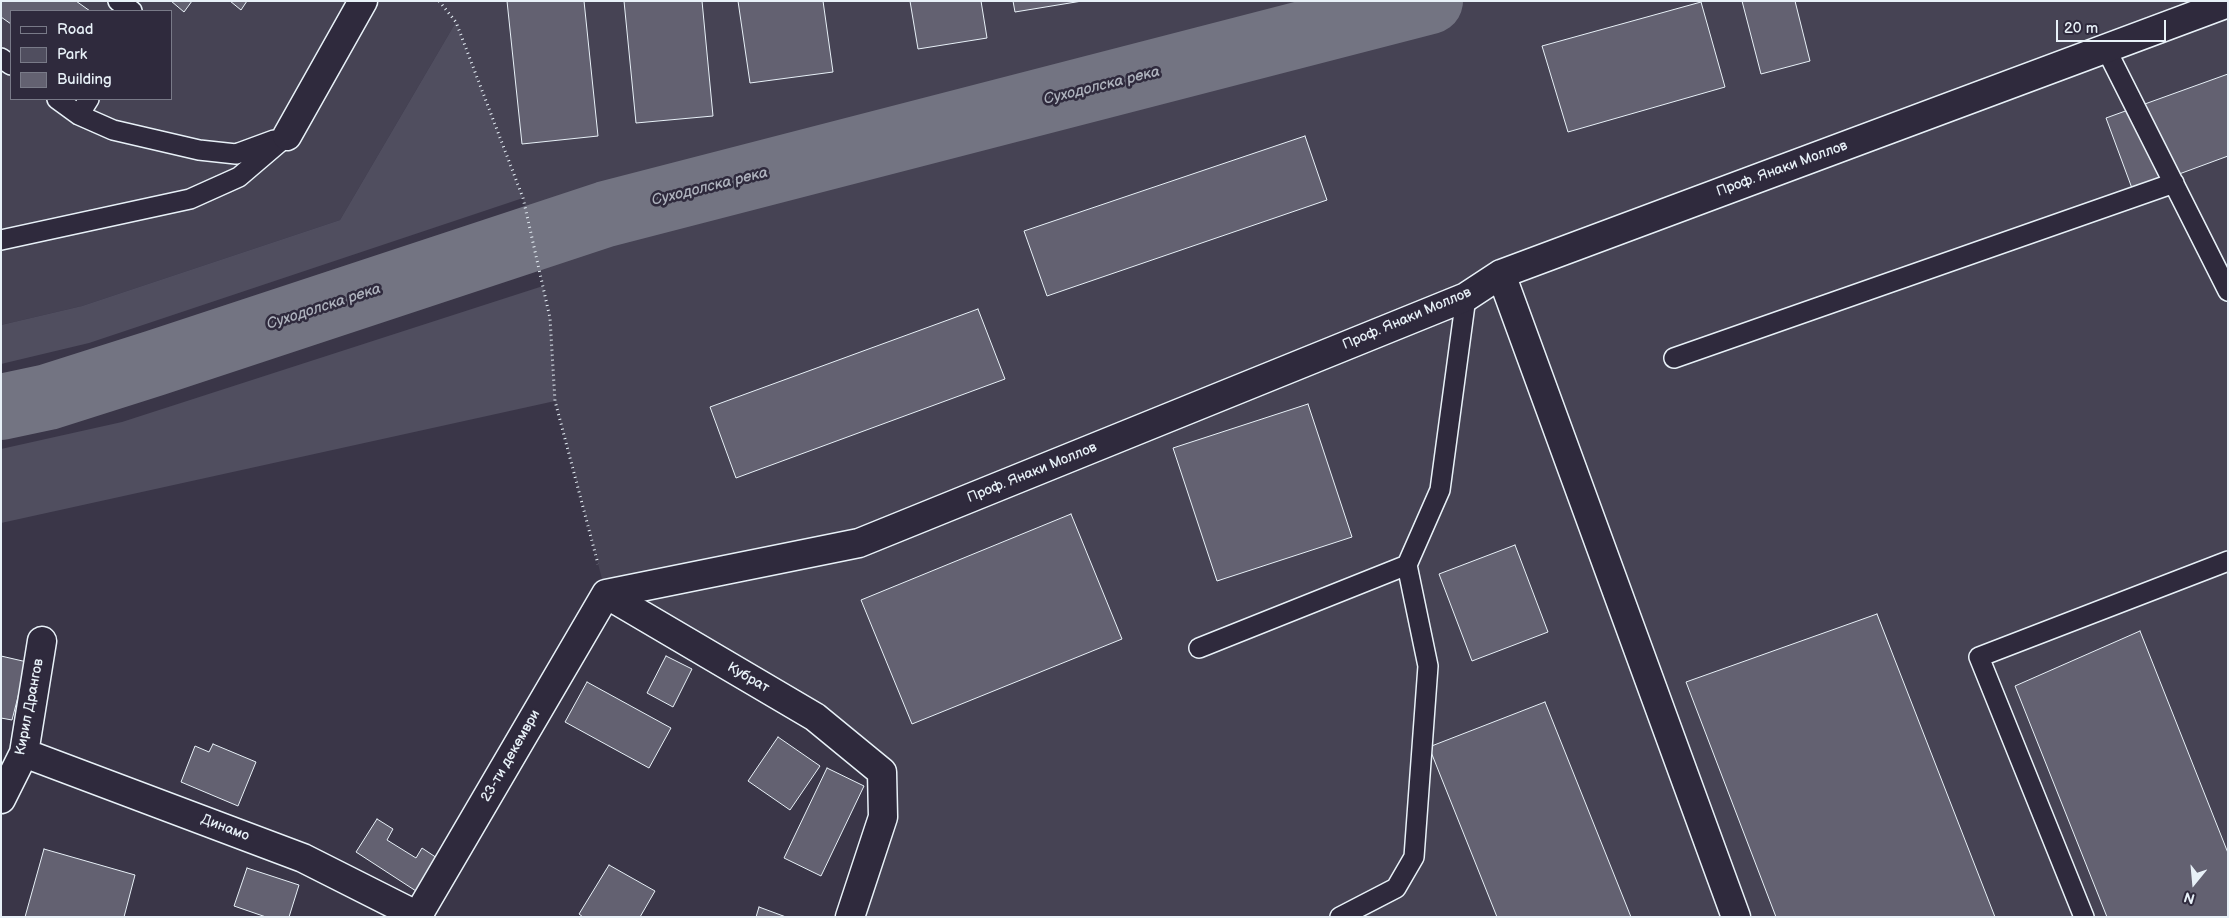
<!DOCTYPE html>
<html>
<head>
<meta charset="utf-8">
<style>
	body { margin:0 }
	#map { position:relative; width:2229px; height:918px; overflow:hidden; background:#3a3648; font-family:"Balsamiq Sans",sans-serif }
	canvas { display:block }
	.frame { position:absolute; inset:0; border:2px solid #e8f1f8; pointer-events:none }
	.legend { position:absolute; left:10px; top:10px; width:162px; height:90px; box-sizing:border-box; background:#2f2a3d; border:1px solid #797a88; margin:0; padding:6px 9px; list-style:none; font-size:15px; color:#e8f1f8 }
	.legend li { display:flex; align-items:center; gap:10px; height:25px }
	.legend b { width:25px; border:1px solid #797a88 }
	.north { position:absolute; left:2169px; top:858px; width:50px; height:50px; -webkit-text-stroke:4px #2f2a3d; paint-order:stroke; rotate:197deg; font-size:14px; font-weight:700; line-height:20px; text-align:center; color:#e8f1f8 }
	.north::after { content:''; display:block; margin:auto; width:18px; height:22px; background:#e8f1f8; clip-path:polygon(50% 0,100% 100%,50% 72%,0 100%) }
	.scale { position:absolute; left:2056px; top:20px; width:110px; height:22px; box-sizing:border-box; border:2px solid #e8f1f8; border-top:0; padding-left:6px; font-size:15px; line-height:18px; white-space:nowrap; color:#e8f1f8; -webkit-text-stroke:4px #2f2a3d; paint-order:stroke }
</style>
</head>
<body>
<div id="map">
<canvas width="2229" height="918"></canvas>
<div class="frame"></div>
<ul class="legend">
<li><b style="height:6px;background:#2f2a3d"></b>Road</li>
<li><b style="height:14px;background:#504e5f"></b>Park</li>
<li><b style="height:14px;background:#636171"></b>Building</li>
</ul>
<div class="north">N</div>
<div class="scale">20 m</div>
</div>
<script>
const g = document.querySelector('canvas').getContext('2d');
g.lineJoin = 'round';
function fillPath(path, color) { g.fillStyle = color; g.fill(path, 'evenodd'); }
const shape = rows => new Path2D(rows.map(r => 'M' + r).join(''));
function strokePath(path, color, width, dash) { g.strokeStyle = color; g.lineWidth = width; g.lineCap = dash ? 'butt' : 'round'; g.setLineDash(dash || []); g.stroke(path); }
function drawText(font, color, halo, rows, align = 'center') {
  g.font = font + ' "Balsamiq Sans",sans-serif'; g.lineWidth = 5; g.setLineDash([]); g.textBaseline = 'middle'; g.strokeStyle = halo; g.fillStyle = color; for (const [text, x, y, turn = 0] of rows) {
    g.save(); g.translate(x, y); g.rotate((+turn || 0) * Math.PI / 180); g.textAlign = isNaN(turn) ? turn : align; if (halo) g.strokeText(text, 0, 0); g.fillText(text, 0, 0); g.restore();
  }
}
fillPath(shape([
	[1,1,2228,1,2228,917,850,917,882,772,606,594,555,401,550,318,523,198,456,22,340,220,82,306,1,325],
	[11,11,171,11,171,99,11,99]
]), '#464354');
fillPath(shape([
	[456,22,523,198,89,343,1,364,1,325,82,306,340,220],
	[543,286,550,318,555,401,1,523,1,449,122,422]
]), '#504e5f');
strokePath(shape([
	[1,407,48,397,155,363,606,214,1430,1]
]), '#737482', 66);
const building = shape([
	[1,1,76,1,90,11,11,11,11,24,1,17,1,1],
	[171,1,192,1,184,12,171,1],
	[230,1,247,1,241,10,230,1],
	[507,1,584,1,598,136,522,144,507,1],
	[624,1,702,1,713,116,636,123,624,1],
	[738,1,823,1,833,72,750,83,738,1],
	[910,1,981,1,987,38,918,49,910,1],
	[1013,1,1082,1,1015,12,1013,1],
	[1742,1,1795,1,1810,61,1761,74,1742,1],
	[1701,2,1725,87,1568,132,1542,46,1701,2],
	[2228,74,2228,156,2133,191,2106,118,2228,74],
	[1305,136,1327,200,1047,296,1024,231,1305,136],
	[978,309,1005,379,736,478,710,407,978,309],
	[1308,404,1352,537,1217,581,1173,448,1308,404],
	[1071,514,1122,639,912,724,861,600,1071,514],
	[1515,545,1548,632,1472,661,1439,574,1515,545],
	[1877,614,1995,917,1776,917,1686,682,1877,614],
	[2140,631,2228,853,2228,917,2107,917,2015,686,2140,631],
	[1,656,27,662,12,720,1,718,1,656],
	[666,656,692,669,673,707,647,693,666,656],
	[587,682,671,728,649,768,565,722,587,682],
	[1545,702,1631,917,1497,917,1429,747,1545,702],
	[778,737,820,766,790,810,748,781,778,737],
	[213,744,256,762,238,806,181,782,195,746,209,752,213,744],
	[827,768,864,786,821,876,784,858,827,768],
	[377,819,393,829,387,840,416,858,422,848,437,858,416,891,356,852,377,819],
	[44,849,135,875,124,917,25,917,44,849],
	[609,865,655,891,640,917,583,917,579,914,609,865],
	[247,868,299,885,289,917,266,917,234,906,247,868],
	[759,907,786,917,756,917,759,907]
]);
fillPath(building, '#636171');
strokePath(building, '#e8f1f8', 1);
const lane = shape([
	[118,1,132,11],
	[2106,49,2228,291],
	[1,58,11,65],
	[57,99,79,115,113,130,199,150,236,154,274,140],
	[79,115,89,99],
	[1,240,190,199,239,177,287,136],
	[1674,358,2174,183],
	[1199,648,1407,565],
	[1340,917,1396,888,1414,857,1428,666,1407,565,1440,490,1466,297],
	[2084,917,1979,657,2228,561]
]);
const street = shape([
	[287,136,363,1],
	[1501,274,1736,917],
	[606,594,859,543,1466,297,1501,274,2228,3],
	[606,594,815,717,882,772,883,817,850,917],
	[24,753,303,858,420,917],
	[1,799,24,753,42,641],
	[417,917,606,594]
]);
strokePath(lane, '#e8f1f8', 22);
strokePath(street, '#e8f1f8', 31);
strokePath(shape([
	[439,1,456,22,523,198,550,318,555,401,598,564]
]), '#e8f1f8', 3, [1, 4]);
strokePath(lane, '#2f2a3d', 19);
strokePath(street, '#2f2a3d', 28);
drawText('14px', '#e8f1f8', '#2f2a3d', [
	["Проф. Янаки Моллов",1782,169,-20],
	["Проф. Янаки Моллов",1407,319,-23],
	["Проф. Янаки Моллов",1032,473,-22],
	["Кубрат",748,678,30],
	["Кирил Дрангов",30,707,-79],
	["23-ти декември",511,756,-60],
	["Динамо",225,828,21]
]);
drawText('italic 15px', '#aeb2bd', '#2f2a3d', [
	["Суходолска река",1102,86,-14],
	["Суходолска река",710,187,-14],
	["Суходолска река",324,307,-18]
]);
</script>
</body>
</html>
